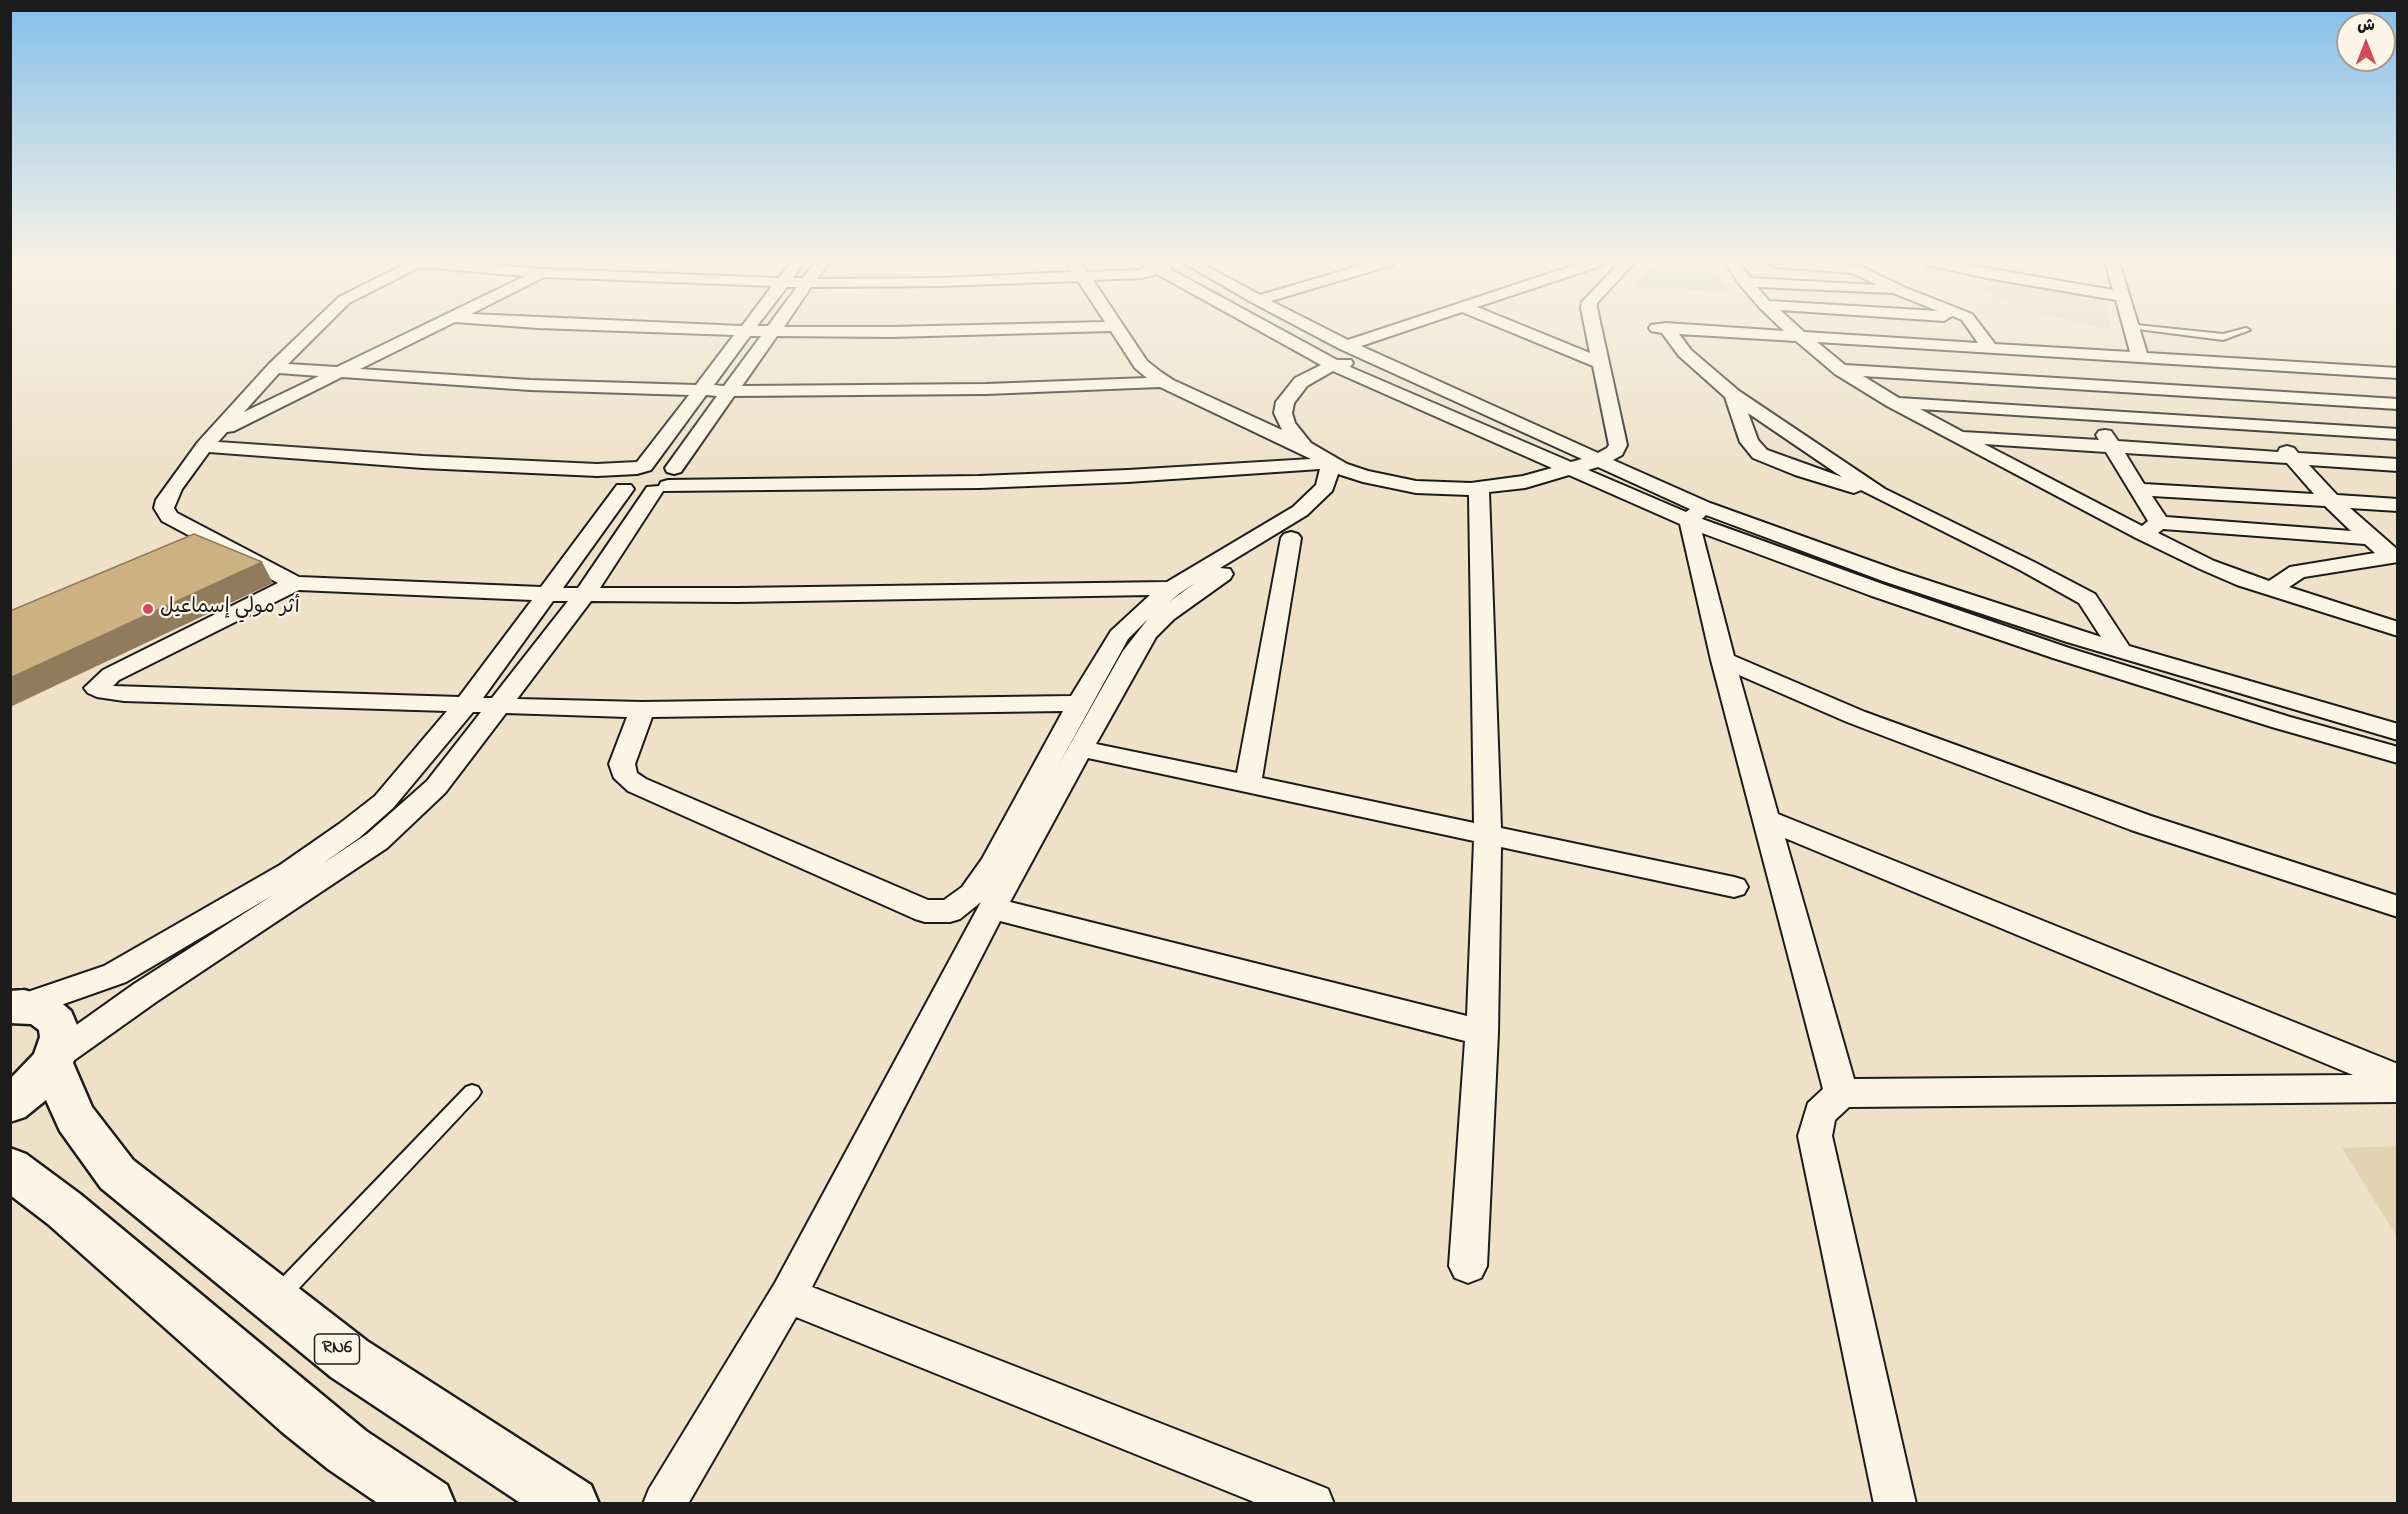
<!DOCTYPE html>
<html>
<head>
<meta charset="utf-8">
<style>
	body { margin:0 }
	#map { position:relative; width:2408px; height:1514px; overflow:hidden; background:#eee1c8; font-family:"Indie Flower","Playpen Sans Arabic",sans-serif }
	canvas { display:block }
	.frame { position:absolute; inset:0; border:12px solid #1c1c1c; pointer-events:none }
	.north { position:absolute; left:2336px; top:12px; width:60px; height:60px; box-sizing:border-box; background:#fcf5e5; border:2px solid #a29e95; border-radius:50%; rotate:0deg; font-size:16px; font-weight:700; line-height:24px; text-align:center; color:#1c1c1c }
	.north::after { content:''; display:block; margin:auto; width:21px; height:27px; background:#d1495b; clip-path:polygon(50% 0,100% 100%,50% 72%,0 100%) }
</style>
</head>
<body>
<div id="map">
<canvas width="2408" height="1514"></canvas>
<div class="frame"></div>
<div class="north">ش</div>
</div>
<script>
const g = document.querySelector('canvas').getContext('2d');
g.lineJoin = 'round';
function fillPath(path, color) { g.fillStyle = color; g.fill(path, 'evenodd'); }
const shape = rows => new Path2D(rows.map(r => 'M' + r).join(''));
function strokePath(path, color, width, dash) { g.strokeStyle = color; g.lineWidth = width; g.lineCap = dash ? 'butt' : 'round'; g.setLineDash(dash || []); g.stroke(path); }
function drawText(font, color, halo, rows, align = 'center') {
  g.font = font + ' "Indie Flower","Playpen Sans Arabic",sans-serif'; g.lineWidth = 4.5; g.setLineDash([]); g.textBaseline = 'middle'; g.strokeStyle = halo; g.fillStyle = color; for (const [text, x, y, turn = 0] of rows) {
    g.save(); g.translate(x, y); g.rotate((+turn || 0) * Math.PI / 180); g.textAlign = isNaN(turn) ? turn : align; if (halo) g.strokeText(text, 0, 0); g.fillText(text, 0, 0); g.restore();
  }
}
fillPath(shape([
	[1989,279,2105,298,2111,330,2033,312,1982,290],
	[2397,1146,2398,1146,2397,1237,2342,1148]
]), '#e4d3b3');
fillPath(shape([
	[1653,262,1709,262,1729,292,1636,287]
]), '#b6d993');
const service = shape([
	[2127,324,2223,334,2246,328,2250,330,2223,340,2130,328,2126,326,2127,324],
	[472,1085,478,1087,481,1092,478,1097,286,1302,279,1305,272,1302,269,1295,272,1288,466,1087,472,1085]
]);
const minor = shape([
	[409,262,459,262,543,269,779,278,791,262,805,262,793,278,803,278,815,262,829,262,817,279,941,278,1073,272,1068,265,1070,262,1080,262,1087,272,1141,270,1146,268,1139,262,1167,262,1173,266,1170,269,1337,360,1351,360,1353,363,1350,367,1571,462,1582,459,1340,349,1253,303,1182,262,1199,262,1260,295,1372,262,1394,262,1392,265,1271,301,1348,340,1584,262,1605,262,1603,265,1477,307,1590,353,1581,308,1582,302,1620,262,1635,262,1597,303,1597,308,1627,445,1622,455,1613,460,1710,503,1899,571,2101,637,2079,603,2020,570,1861,490,1854,493,1847,491,1795,475,1753,458,1740,442,1725,397,1679,356,1662,333,1651,331,1649,328,1651,325,1666,323,1784,331,1760,308,1740,285,1725,262,1739,262,1750,278,1877,285,1852,273,1776,267,1769,263,1818,262,1860,266,1906,288,1972,314,1995,344,2130,352,2116,300,1987,278,1926,265,1924,262,1951,262,2113,290,2105,262,2119,262,2147,353,2398,368,2398,378,1817,342,1845,365,2398,399,2398,409,1863,376,1899,398,2398,429,2398,439,1920,409,1963,432,2099,440,2096,435,2099,431,2105,430,2111,431,2118,441,2278,452,2280,448,2287,446,2294,448,2298,453,2398,459,2398,471,2309,465,2337,495,2398,499,2398,511,2350,508,2398,550,2398,562,2304,577,2289,587,2398,622,2398,636,2237,585,2200,569,2136,538,1887,406,1835,374,1796,341,1679,334,1691,350,1739,391,1885,489,2034,562,2095,594,2129,646,2398,724,2398,740,2067,642,1883,581,1706,515,1702,519,1885,585,2069,648,2290,717,2398,747,2398,763,2272,727,2053,658,1869,595,1702,533,1734,656,1865,712,2151,816,2398,896,2398,917,2131,830,1847,722,1739,675,1778,814,2398,1064,2398,1102,1849,1107,1835,1120,1832,1136,1916,1504,1874,1504,1798,1136,1808,1103,1823,1089,1711,660,1680,524,1569,475,1525,488,1489,492,1501,828,1734,877,1744,880,1748,887,1744,894,1734,897,1501,847,1498,1033,1487,1266,1481,1278,1468,1283,1455,1278,1449,1266,1465,1041,1000,921,812,1287,1313,1483,1328,1489,1334,1504,1259,1504,796,1317,688,1504,643,1504,649,1489,775,1283,981,902,960,919,950,922,925,922,915,919,628,791,614,778,609,764,627,717,506,713,445,793,387,848,156,1002,66,1066,55,1070,44,1066,39,1057,44,1048,134,984,273,895,126,982,24,1018,13,1015,10,1010,13,997,104,966,280,865,339,824,375,796,447,711,124,701,97,697,88,693,84,688,103,670,278,583,162,521,154,508,156,500,198,442,269,364,339,297,409,262],
	[420,267,525,276,337,367,288,364,349,303,420,267],
	[1157,274,1321,365,1295,378,1276,402,1274,413,1282,430,1173,380,1161,372,1147,361,1093,280,1142,278,1157,274],
	[544,277,772,286,742,326,471,314,544,277],
	[1078,281,1105,322,891,327,784,327,811,287,941,286,1078,281],
	[787,287,797,287,768,326,757,326,787,287],
	[1757,287,1893,293,1938,311,1769,301,1757,287],
	[1780,310,1944,321,1952,316,1962,320,1978,343,1804,332,1780,310],
	[1462,312,1593,366,1609,445,1607,448,1598,453,1361,346,1462,312],
	[455,322,538,328,734,335,696,385,530,380,360,369,455,322],
	[1111,331,1135,368,1147,378,986,384,742,386,777,336,891,337,1111,331],
	[750,336,761,336,724,386,714,385,750,336],
	[1333,371,1552,468,1523,476,1471,483,1416,481,1368,471,1347,464,1311,443,1295,423,1292,413,1294,403,1307,386,1333,371],
	[279,373,319,376,244,412,279,373],
	[342,377,530,390,689,395,637,462,597,464,423,456,218,442,227,432,234,431,342,377],
	[1160,387,1311,459,1128,470,979,476,668,480,661,482,659,486,647,487,578,588,563,588,634,489,631,485,617,485,541,587,299,577,177,513,174,508,182,489,209,452,423,468,597,476,637,474,651,470,706,395,717,396,665,468,667,472,674,474,681,472,734,396,986,394,1160,387],
	[1748,413,1842,477,1767,450,1758,440,1748,413],
	[1984,444,2106,452,2148,521,2142,526,1984,444],
	[2125,453,2287,463,2314,494,2144,484,2125,453],
	[1598,467,1690,509,1686,512,1588,470,1598,467],
	[1320,469,1316,485,1293,507,1167,582,737,588,600,588,663,491,979,488,1128,482,1320,469],
	[1338,474,1363,482,1416,493,1469,495,1474,823,1262,778,1301,538,1298,534,1291,532,1284,534,1281,538,1237,773,1096,744,1156,637,1174,619,1230,579,1233,574,1230,569,1220,568,1307,515,1332,491,1338,474],
	[2152,496,2325,506,2351,531,2166,517,2152,496],
	[2163,529,2365,544,2375,553,2290,567,2269,581,2214,561,2158,533,2163,529],
	[1195,583,1169,602,1180,593,1195,583],
	[299,590,532,600,459,697,113,686,119,680,299,590],
	[1150,595,1111,631,1071,696,642,702,517,699,591,601,737,602,1150,595],
	[553,601,568,601,492,698,483,698,553,601],
	[1148,619,1123,651,1058,766,1128,639,1148,619],
	[1063,711,982,859,962,887,944,900,928,900,646,779,637,773,635,764,652,717,1063,711],
	[473,712,481,712,427,781,367,834,322,864,359,838,393,808,473,712],
	[1088,758,1474,841,1467,1016,1010,902,1088,758],
	[1785,838,2353,1075,1854,1079,1785,838]
]);
const trunk = shape([
	[24,990,58,1000,71,1011,82,1037,73,1063,92,1107,133,1160,367,1341,591,1485,599,1504,522,1504,331,1377,101,1188,60,1131,46,1100,25,1117,10,1122,10,1079,34,1054,40,1037,39,1030,31,1024,10,1023,10,991,24,990],
	[10,1148,26,1154,80,1194,366,1431,447,1485,455,1504,379,1504,328,1469,282,1432,48,1224,10,1195,10,1148]
]);
strokePath(service, '#1c1c1c', 4);
strokePath(minor, '#1c1c1c', 4);
strokePath(trunk, '#1c1c1c', 5);
fillPath(service, '#fcf5e5');
fillPath(minor, '#fcf5e5');
fillPath(trunk, '#fcf5e5');
fillPath(shape([
	[262,562,273,583,10,707,10,678]
]), '#907c5c');
const building = shape([
	[194,534,262,562,10,678,10,611,194,534]
]);
fillPath(building, '#ceb183');
strokePath(building, '#907c5c', 1.5);
const sky = g.createLinearGradient(0, 0, 0, 474);
sky.addColorStop(0, '#84bfeb');
sky.addColorStop(0.55, '#f7f2e6');
sky.addColorStop(1, '#f7f2e600');
g.fillStyle = sky;
g.fillRect(0, 0, 2408, 474);
for (const [x, y, r, color] of [
	[148,609,6,"#d1495b"]
]) { const dot = new Path2D(); dot.arc(x, y, r, 0, 2 * Math.PI); g.fillStyle = color; g.fill(dot); strokePath(dot, '#fcf5e5', 2); }
for (const [x, y, w] of [
	[337,1349,45]
]) { const box = new Path2D(); box.roundRect(x - w / 2, y - 15, w, 30, 4.5); g.fillStyle = '#fcf5e5'; g.fill(box); strokePath(box, '#1c1c1c', 1.5); }
drawText('bold 18px', '#1c1c1c', null, [
	["RN6",337,1349]
]);
drawText('20px', '#1c1c1c', '#fcf5e5', [
	["أثر مولي إسماعيل",160,609]
], 'left');
</script>
</body>
</html>
